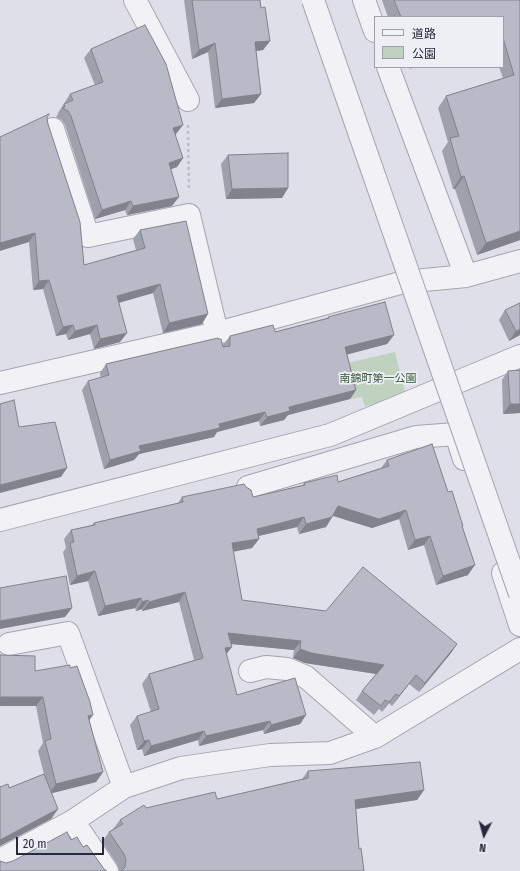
<!DOCTYPE html>
<html>
<head>
<meta charset="utf-8">
<style>
	body { margin:0 }
	#map { position:relative; width:520px; height:871px; overflow:hidden; background:#dedfe8; font-family:"Fira Sans Condensed","Noto Sans JP",sans-serif }
	canvas { display:block }
	.legend { position:absolute; left:374px; top:16px; width:130px; height:52px; box-sizing:border-box; background:#edeff5; border:1px solid #9ea0ac; margin:0; padding:5px 7px; list-style:none; font-size:12px; color:#272a3e }
	.legend li { display:flex; align-items:center; gap:8px; height:20px }
	.legend b { width:20px; border:1px solid #9ea0ac }
	.north { position:absolute; left:464px; top:815px; width:40px; height:40px; -webkit-text-stroke:3px #edeff5; paint-order:stroke; rotate:186deg; font-size:11px; font-weight:700; line-height:16px; text-align:center; color:#272a3e }
	.north::after { content:''; display:block; margin:auto; width:14px; height:18px; background:#272a3e; clip-path:polygon(50% 0,100% 100%,50% 72%,0 100%) }
	.scale { position:absolute; left:16px; top:837px; width:88px; height:18px; box-sizing:border-box; border:2px solid #272a3e; border-top:0; padding-left:5px; font-size:12px; line-height:14px; white-space:nowrap; color:#272a3e; -webkit-text-stroke:3px #edeff5; paint-order:stroke }
</style>
</head>
<body>
<div id="map">
<canvas width="520" height="871"></canvas>
<ul class="legend">
<li><b style="height:5px;background:#f1f1f6"></b>道路</li>
<li><b style="height:11px;background:#bfd2bf"></b>公園</li>
</ul>
<div class="north">N</div>
<div class="scale">20 m</div>
</div>
<script>
const g = document.querySelector('canvas').getContext('2d');
g.lineJoin = 'round';
function fillPath(path, color) { g.fillStyle = color; g.fill(path, 'evenodd'); }
const shape = rows => new Path2D(rows.map(r => 'M' + r).join(''));
function strokePath(path, color, width, dash) { g.strokeStyle = color; g.lineWidth = width; g.lineCap = dash ? 'butt' : 'round'; g.setLineDash(dash || []); g.stroke(path); }
function drawText(font, color, halo, rows, align = 'center') {
  g.font = font + ' "Fira Sans Condensed","Noto Sans JP",sans-serif'; g.lineWidth = 3.5; g.setLineDash([]); g.textBaseline = 'middle'; g.strokeStyle = halo; g.fillStyle = color; for (const [text, x, y, turn = 0] of rows) {
    g.save(); g.translate(x, y); g.rotate((+turn || 0) * Math.PI / 180); g.textAlign = isNaN(turn) ? turn : align; if (halo) g.strokeText(text, 0, 0); g.fillText(text, 0, 0); g.restore();
  }
}
fillPath(shape([
	[395,352,406,396,365,406,362,397,351,399,343,364]
]), '#bfd2bf');
const minor = shape([
	[135,0,188,100],
	[364,0,375,31],
	[466,276,520,261],
	[217,333,404,282,466,276,388,67],
	[0,383,217,333,189,215,88,236,53,129],
	[248,487,416,437,456,434,464,459],
	[0,520,330,435,520,356],
	[503,573,520,625],
	[9,644,68,633,124,787],
	[250,671,266,667,287,669,306,677,375,737],
	[73,821,107,871],
	[0,860,73,821,124,787,181,768,270,755,330,753,375,737,520,649]
]);
strokePath(minor, '#a3a5b2', 24);
strokePath(shape([
	[188,125,189,190]
]), '#bcbdc6', 2.5, [3, 3]);
strokePath(minor, '#f1f1f6', 22);
const tertiaryBridge = shape([
	[313,0,520,594]
]);
strokePath(tertiaryBridge, '#a3a5b2', 24, []);
strokePath(tertiaryBridge, '#f1f1f6', 22);
fillPath(shape([
	[184,0,260,0,261,8,270,41,263,50,256,51,261,94,254,103,215,108,208,52,192,59],
	[382,0,520,0,520,240,477,255,455,189,453,189,442,151,448,142,438,108,446,96,503,78,499,67,503,67,503,17,388,17],
	[91,49,176,134,175,134,183,158,177,167,171,169,172,206,127,215,125,210,95,219,65,125,62,120,56,117,58,114,58,113,70,94,95,85,84,58],
	[47,118,48,124,84,265,136,250,133,239,140,230,202,324,163,333,153,293,119,303,127,333,120,342,94,349,90,334,68,340,66,334,56,336,43,289,33,290,29,242],
	[228,155,288,188,282,198,226,199,221,164],
	[505,310,520,335,509,341,499,320],
	[328,317,394,335,387,344,347,354,356,390,350,399,288,415,284,420,260,426,259,421,217,432,214,437,139,454,134,460,104,469,82,390,88,381,101,378,100,373,106,364,218,339,223,347,223,345,230,336,275,332,327,318],
	[520,370,520,413,503,414,502,380,508,371],
	[387,460,448,492,462,527,468,575,436,585,424,545,408,550,399,519,372,528,333,516,326,527,299,534,297,527,258,536,259,539,252,548,233,552,242,600,457,644,451,653,419,692,409,684,392,706,389,703,382,712,379,709,374,715,356,700,362,691,376,674,305,663,293,658,294,650,231,644,226,655,237,695,306,715,300,724,264,734,263,730,199,746,198,740,144,756,142,749,137,750,130,725,137,716,151,712,142,684,149,674,194,660,179,602,142,611,142,609,136,611,135,608,98,616,88,581,70,585,63,552,66,548,64,539,71,530,92,525,94,523,178,503,182,497,253,497,303,485,304,483,338,482,381,468],
	[70,668,89,720,103,772,96,782,51,793,58,809,51,819,9,788,45,778,38,751,43,743,36,706,35,671],
	[308,771,424,790,417,800,356,809,359,849,364,871,119,871,119,870,117,864,102,842,109,832,113,829,120,820,146,808,217,799,302,779]
]), '#9ea0ab');
fillPath(shape([
	[270,41,263,50,248,52,255,42],
	[215,43,208,52,192,59,199,50],
	[411,67,415,67,409,69],
	[261,94,254,103,215,108,222,99],
	[183,125,176,134,167,137,173,128],
	[183,158,177,167,163,172,169,163],
	[464,176,455,189,453,189,461,177],
	[288,188,282,198,226,199,232,189],
	[179,197,172,206,127,215,133,206],
	[131,201,125,210,95,219,102,210],
	[520,231,520,240,477,255,486,243],
	[35,233,29,242,0,251,0,243],
	[49,280,43,289,33,290,39,281],
	[160,284,153,293,110,305,117,296],
	[208,314,202,324,163,333,169,323],
	[73,325,66,334,56,336,63,327],
	[97,325,90,334,68,340,75,331],
	[520,329,520,335,509,341,516,331],
	[127,333,120,342,94,349,100,339],
	[394,335,387,344,338,357,345,347],
	[356,390,350,399,288,415,284,420,260,426,267,417,289,407],
	[510,404,520,404,520,413,503,414],
	[265,412,259,421,217,432,214,437,139,454,134,460,104,469,110,460,139,446,219,424],
	[67,468,61,477,0,493,0,485],
	[338,506,406,510,399,519,372,528,331,515],
	[304,517,297,527,250,538,257,529],
	[332,517,326,527,299,534,306,524],
	[430,536,424,545,408,550,415,540],
	[259,539,252,548,225,553,232,543],
	[475,565,468,575,436,585,443,576],
	[95,571,88,581,70,585,77,576],
	[185,592,179,602,142,611,149,602],
	[141,598,135,608,98,616,105,606],
	[148,600,142,609,136,611,142,602],
	[72,608,65,617,0,629,0,621],
	[228,633,301,641,294,650,221,643],
	[457,644,451,653,419,692,425,683],
	[232,647,225,656,225,648],
	[300,649,384,665,377,674,305,663,293,658],
	[416,675,409,684,392,706,399,696],
	[396,694,382,712,389,702],
	[0,697,43,697,36,706,0,706],
	[93,715,86,725,88,716],
	[306,715,300,724,264,734,271,725],
	[270,721,263,730,199,746,206,736],
	[204,731,198,740,144,756,151,746],
	[149,740,142,749,137,750,144,741],
	[103,772,96,782,49,794,56,784],
	[424,790,417,800,348,810,355,800],
	[58,809,51,819,0,846,0,840,1,839]
]), '#81828b');
const building = shape([
	[192,0,260,0,261,8,265,7,270,41,255,42,261,94,222,99,215,43,199,50,192,0],
	[394,0,520,0,520,231,486,243,464,176,461,177,450,138,459,136,446,96,514,75,503,38,503,17,401,17,394,0],
	[145,25,166,64,183,125,173,128,183,158,169,163,179,197,133,206,131,201,102,210,71,116,68,111,62,108,65,107,64,104,73,100,70,94,103,82,91,49,145,25],
	[49,114,47,118,48,124,80,222,84,265,145,248,140,230,186,221,208,314,169,323,160,284,117,296,127,333,100,339,97,325,75,331,73,325,63,327,49,280,39,281,35,233,0,243,0,137,49,114],
	[288,153,288,188,232,189,228,155,288,153],
	[385,302,394,335,345,347,356,390,289,407,290,411,267,417,265,412,219,424,220,428,139,446,141,451,110,460,88,381,109,375,106,364,218,338,218,339,221,339,223,347,230,346,230,336,273,325,275,332,329,318,328,317,385,302],
	[520,303,520,329,516,331,505,310,520,303],
	[520,370,520,404,510,404,508,371,520,370],
	[14,400,19,427,55,422,67,468,0,485,0,404,14,400],
	[432,444,448,492,452,491,463,526,462,526,475,565,443,576,430,536,415,540,406,510,379,519,338,506,332,517,306,524,304,517,257,529,259,539,232,543,242,600,326,611,363,567,457,644,425,683,416,675,399,696,396,694,389,702,385,700,381,706,362,691,384,665,311,653,300,649,301,641,228,633,232,647,225,648,237,695,295,678,306,715,271,725,270,721,206,736,204,731,151,746,149,740,144,741,137,716,159,709,149,674,203,658,185,592,149,602,148,600,142,602,141,598,105,606,95,571,77,576,70,543,74,542,71,530,95,525,94,523,183,502,182,497,244,484,246,487,251,490,253,497,305,485,304,483,337,475,338,482,389,466,387,460,432,444],
	[66,576,72,608,0,621,0,588,66,576],
	[0,655,35,656,35,671,70,665,70,668,77,666,90,702,93,715,88,716,103,772,56,784,45,741,51,739,43,697,0,697,0,655],
	[420,762,424,790,355,800,359,849,361,848,364,871,121,871,125,867,126,860,124,854,109,832,123,824,120,820,144,805,146,808,215,792,217,799,308,778,308,771,420,762],
	[44,774,58,809,0,840,0,787,8,784,9,788,44,774],
	[67,832,71,840,77,837,83,847,87,845,104,869,107,871,0,871,0,861,6,863,13,861,67,832]
]);
fillPath(building, '#b8bac7');
strokePath(building, '#81828b', 1);
drawText('11px', '#345a36', '#edeff5', [
	["南錦町第一公園",378,379]
]);
</script>
</body>
</html>
